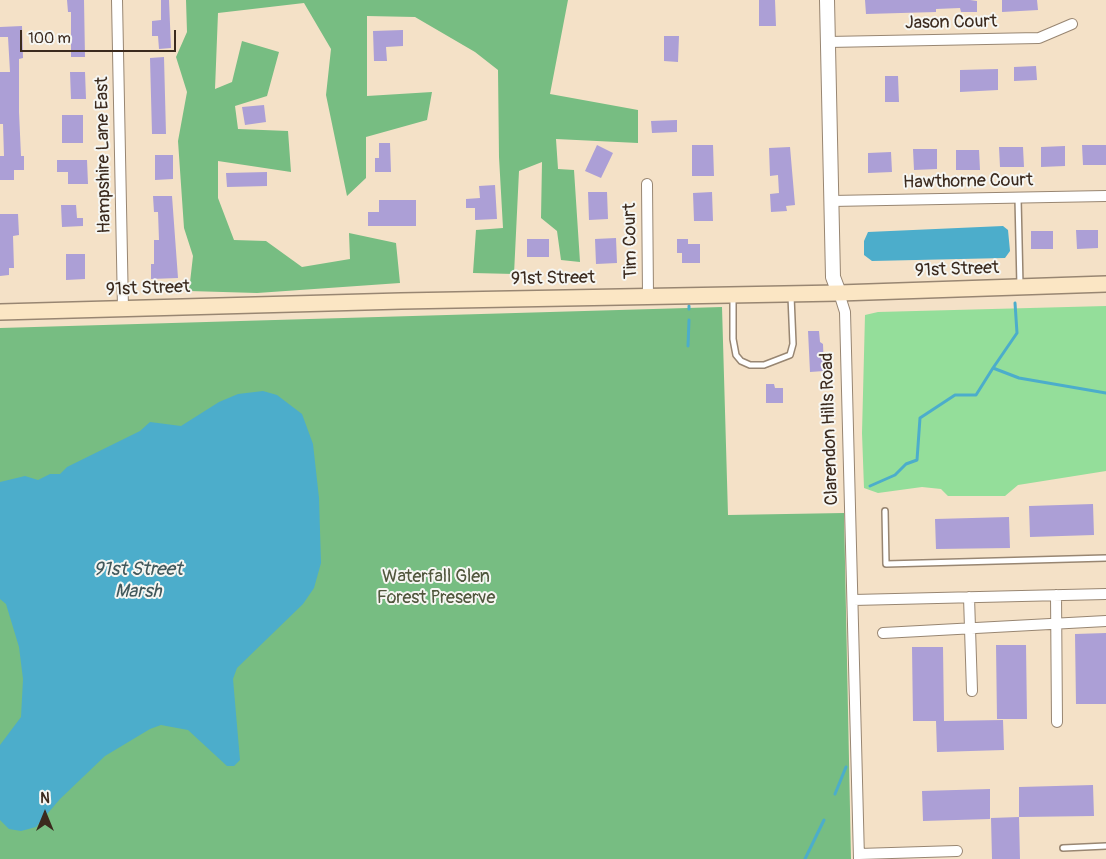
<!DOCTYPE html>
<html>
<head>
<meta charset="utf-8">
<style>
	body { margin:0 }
	#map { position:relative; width:1106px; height:859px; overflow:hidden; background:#f4e1c7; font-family:Pangolin,sans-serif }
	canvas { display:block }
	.north { position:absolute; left:20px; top:789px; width:50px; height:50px; -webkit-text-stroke:4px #f6f6f2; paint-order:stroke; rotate:0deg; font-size:14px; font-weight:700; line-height:20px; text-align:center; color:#3b2a1e }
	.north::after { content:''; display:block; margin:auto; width:18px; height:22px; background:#3b2a1e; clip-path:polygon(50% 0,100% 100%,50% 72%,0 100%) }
	.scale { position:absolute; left:20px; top:30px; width:156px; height:22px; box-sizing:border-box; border:2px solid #3b2a1e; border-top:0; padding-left:6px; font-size:15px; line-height:18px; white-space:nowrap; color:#3b2a1e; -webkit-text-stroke:4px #f6f6f2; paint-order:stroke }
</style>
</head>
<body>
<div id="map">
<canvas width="1106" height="859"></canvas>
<div class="north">N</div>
<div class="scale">100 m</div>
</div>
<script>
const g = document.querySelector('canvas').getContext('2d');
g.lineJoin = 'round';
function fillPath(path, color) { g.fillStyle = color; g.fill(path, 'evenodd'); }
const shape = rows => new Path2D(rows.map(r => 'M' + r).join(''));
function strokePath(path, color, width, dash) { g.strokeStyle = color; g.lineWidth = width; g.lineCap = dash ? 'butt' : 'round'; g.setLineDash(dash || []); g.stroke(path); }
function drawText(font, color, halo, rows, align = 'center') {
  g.font = font + ' Pangolin,sans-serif'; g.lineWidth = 4; g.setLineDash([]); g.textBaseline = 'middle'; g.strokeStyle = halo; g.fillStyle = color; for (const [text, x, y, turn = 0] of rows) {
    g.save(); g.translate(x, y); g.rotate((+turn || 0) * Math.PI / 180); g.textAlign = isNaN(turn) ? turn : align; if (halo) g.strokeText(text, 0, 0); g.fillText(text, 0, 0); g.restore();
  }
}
fillPath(shape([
	[1106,306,1106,471,1018,485,1005,496,948,496,941,489,922,487,878,493,864,488,862,433,865,315,878,312]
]), '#94de9a');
fillPath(shape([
	[186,0,568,0,550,94,638,110,638,143,556,139,558,169,574,170,580,262,561,260,557,231,541,218,542,162,519,171,514,274,473,273,476,230,503,228,499,157,498,70,475,52,415,17,367,16,367,96,432,92,427,120,366,137,366,178,347,196,326,95,331,49,304,3,218,13,215,89,232,82,242,41,279,52,267,96,235,106,238,129,288,131,291,172,218,161,218,198,234,240,266,241,302,267,350,259,349,233,396,243,400,283,257,293,189,291,193,256,184,228,178,141,187,92,176,57,187,32],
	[722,307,728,515,844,513,851,859,0,859,0,328]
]), '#77bd82');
fillPath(shape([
	[1003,226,1008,230,1010,251,1005,258,872,261,864,255,864,241,868,232],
	[263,391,277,395,302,414,313,444,319,498,321,563,314,588,303,604,237,668,233,679,240,760,234,766,227,766,188,730,161,725,150,729,105,756,60,799,36,827,21,831,9,829,0,820,0,745,21,717,23,679,19,647,6,604,0,599,0,482,25,476,38,480,50,474,60,474,67,467,140,431,150,422,181,426,219,402,238,394]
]), '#4cadcb');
strokePath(shape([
	[689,306,689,309],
	[688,346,689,320],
	[993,368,1017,333,1015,303],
	[870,486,895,475,906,464,917,460,920,418,955,395,976,395,993,368,1019,378,1106,393],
	[835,794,846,767],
	[805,859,824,820]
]), '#4cadcb', 3);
fillPath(shape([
	[67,0,84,0,85,57,71,57,71,12,68,12],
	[161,0,169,0,171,48,159,49,158,36,152,36,152,21,161,20],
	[759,0,775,0,776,26,759,26],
	[865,0,970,0,977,1,977,12,961,12,960,8,936,9,936,12,866,14],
	[1002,0,1037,0,1038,10,1002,12],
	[22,26,23,58,19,59,19,112,21,156,24,156,24,170,14,170,14,180,0,180,0,156,4,156,3,124,0,124,0,72,10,72,8,37,0,37,0,27],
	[403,30,403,46,386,47,387,61,374,61,373,31],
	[664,36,679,36,678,62,664,61],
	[164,57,166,134,152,134,150,58],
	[1036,66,1037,80,1014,81,1014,67],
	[998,69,998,90,960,92,960,70],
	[70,72,85,72,86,99,71,99],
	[885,76,898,76,899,102,885,102],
	[264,105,266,122,245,125,242,107],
	[62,115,83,115,83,143,62,143],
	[677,120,677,132,652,133,651,121],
	[379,143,390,143,391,172,375,172,375,158,379,158],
	[597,145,613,153,601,178,585,171],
	[692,145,713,145,714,176,692,176],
	[1082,145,1106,145,1106,165,1083,165],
	[1065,146,1065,166,1041,167,1041,147],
	[790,147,795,205,786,206,787,211,771,212,770,194,779,193,778,175,770,176,769,148],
	[999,147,1023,147,1024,167,1000,167],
	[913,149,937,149,937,169,914,170],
	[956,150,979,150,980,170,956,170],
	[891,152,892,172,868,173,868,153],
	[155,155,173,155,173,179,155,180],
	[57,160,87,160,88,184,68,184,68,172,57,172],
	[267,172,267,186,227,187,226,173],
	[495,185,497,219,475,220,475,208,466,208,466,199,480,198,479,186],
	[588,192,607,192,608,219,589,220],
	[712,192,713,221,694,221,693,193],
	[153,196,172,196,178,278,151,279,151,264,154,264,154,240,159,240,158,212,154,212],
	[379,200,416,200,416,226,368,226,368,212,379,212],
	[61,205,76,205,77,218,83,218,83,226,62,227],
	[0,214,18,214,19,235,13,236,14,268,9,268,9,275,0,276],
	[1076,230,1098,230,1098,248,1077,249],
	[1031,231,1053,231,1053,249,1031,249],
	[616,238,617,263,596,264,595,239],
	[527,239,549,239,549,257,527,257],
	[677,239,688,239,688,244,700,244,700,263,682,263,682,253,677,253],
	[66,254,85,254,85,279,66,280],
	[808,331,819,331,820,342,823,344,824,371,810,372],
	[766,384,774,384,775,388,783,388,783,403,766,403],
	[1093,504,1094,535,1030,537,1029,506],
	[1009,517,1010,548,936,549,935,519],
	[1106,633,1106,704,1076,704,1075,634],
	[996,645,1026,645,1027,719,997,719],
	[912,647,943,647,944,721,1003,720,1004,750,937,752,936,721,913,721],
	[1093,785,1094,816,1019,817,1019,787],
	[990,789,990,819,923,821,922,791],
	[1019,817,1020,859,992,859,991,818]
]), '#ac9fd6');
const service = shape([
	[1018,198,1020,286],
	[733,295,733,339,736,355,741,361,750,365,764,365,790,355,793,344,791,296],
	[885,511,886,564,1106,558],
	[1063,848,1106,846]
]);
const minor = shape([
	[117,0,123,309],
	[828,42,1039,38,1072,24],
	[647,184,648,296],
	[831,201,1106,196],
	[839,293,845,312,859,859],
	[1056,595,1057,722],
	[969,597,972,691],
	[853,600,1106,594],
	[883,633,1106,621],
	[859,854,957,851]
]);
const tertiary = shape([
	[827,0,833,277,839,293]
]);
const secondary = shape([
	[0,312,401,301,839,293,1106,284]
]);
strokePath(service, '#988672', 8);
strokePath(minor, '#988672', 12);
strokePath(tertiary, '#988672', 16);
strokePath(secondary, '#988672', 18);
strokePath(service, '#fff', 5);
strokePath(minor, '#fff', 10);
strokePath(tertiary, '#fff', 14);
strokePath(secondary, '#fbe6c4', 15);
drawText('18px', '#3b2a1e', '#f6f6f2', [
	["Jason Court",951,23,-1],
	["Hampshire Lane East",104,155,-91],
	["Hawthorne Court",968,182,-1],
	["Tim Court",631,241,-91],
	["91st Street",957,270,-2],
	["91st Street",553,279,-1],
	["91st Street",148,289,-2],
	["Clarendon Hills Road",830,429,-92]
]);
drawText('18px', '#51573d', '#f6f6f2', [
	["Waterfall Glen",436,577],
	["Forest Preserve",436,598]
]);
drawText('italic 19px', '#41585b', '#f6f6f2', [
	["91st Street",138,570],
	["Marsh",138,592]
]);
</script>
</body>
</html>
